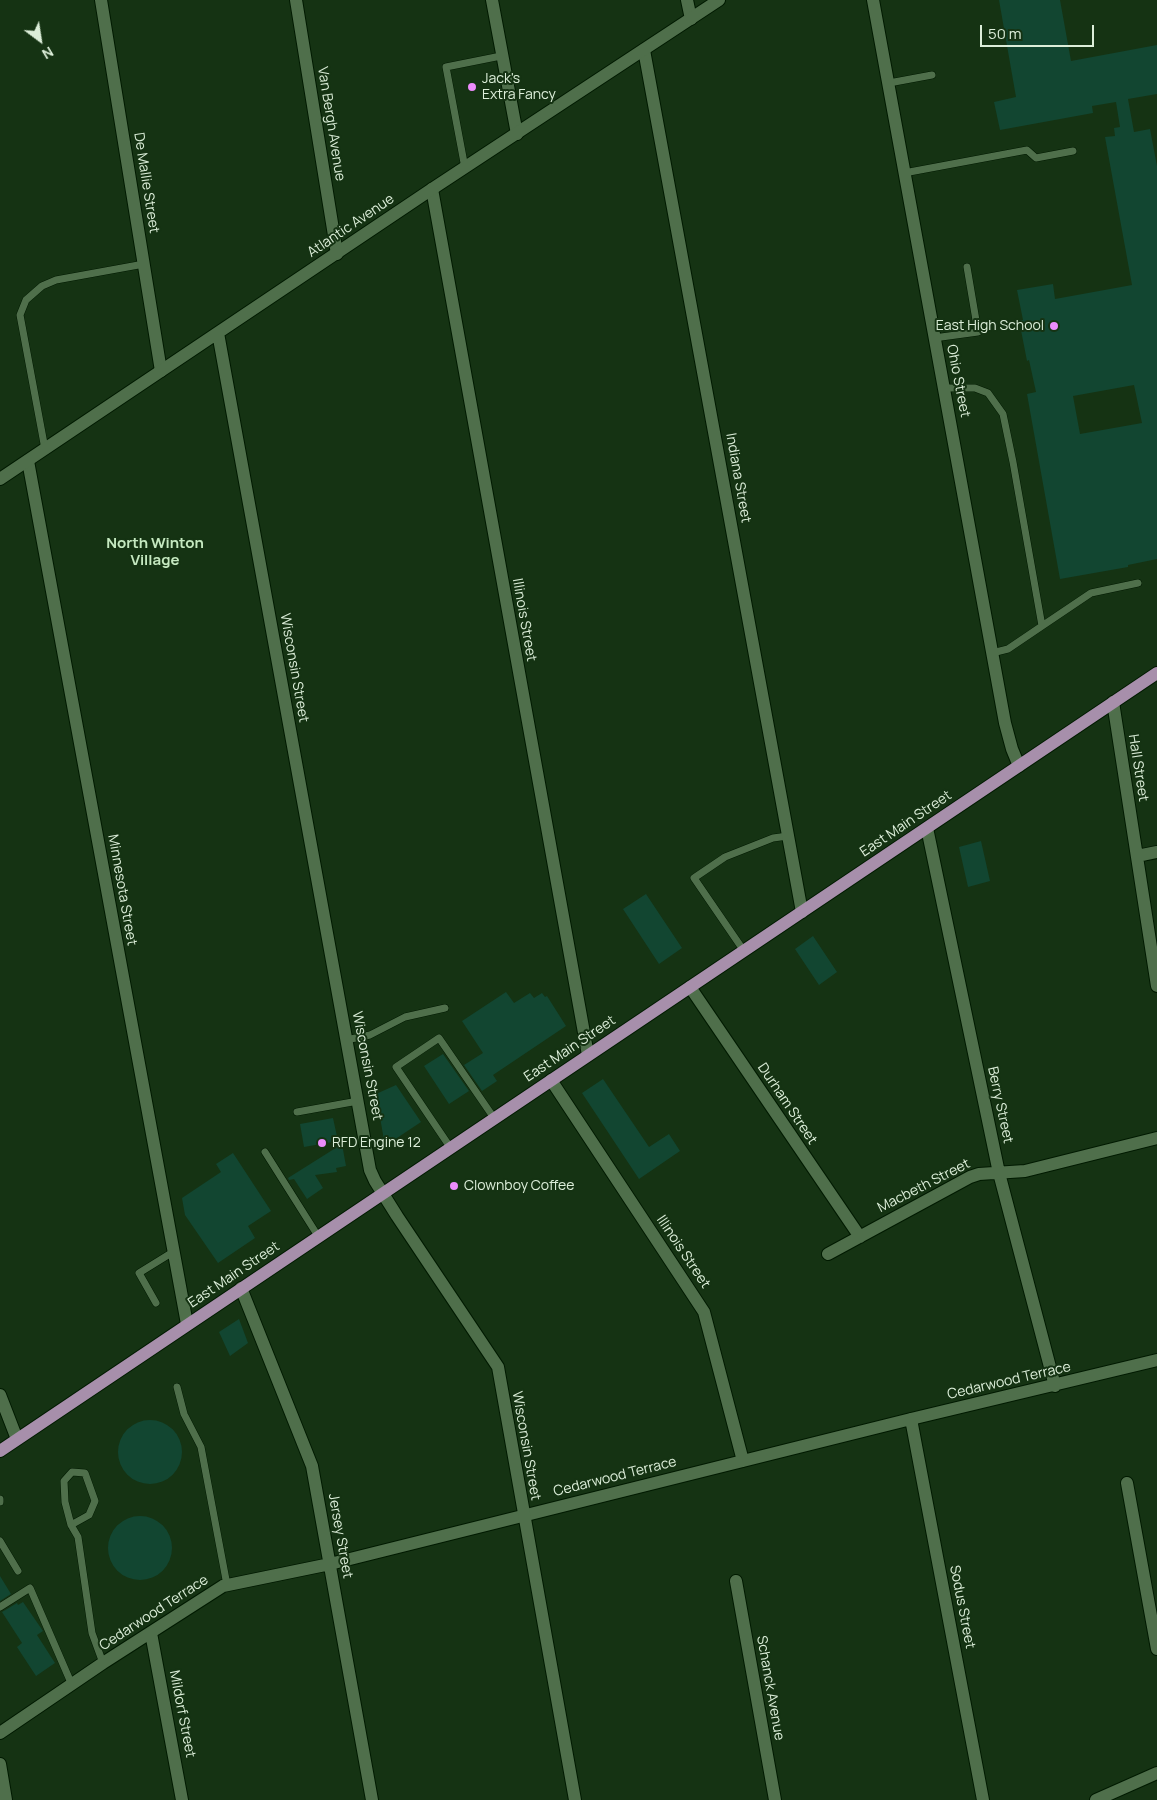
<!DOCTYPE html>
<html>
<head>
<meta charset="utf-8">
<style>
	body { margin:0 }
	#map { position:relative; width:1157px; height:1800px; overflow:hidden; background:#153313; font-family:Manrope,sans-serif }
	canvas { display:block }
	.north { position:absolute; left:15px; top:15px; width:50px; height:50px; -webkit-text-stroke:4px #153313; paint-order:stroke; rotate:149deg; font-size:14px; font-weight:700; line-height:20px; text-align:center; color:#dceed9 }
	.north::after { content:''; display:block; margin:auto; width:18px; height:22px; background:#dceed9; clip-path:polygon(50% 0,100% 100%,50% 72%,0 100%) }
	.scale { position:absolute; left:980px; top:25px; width:114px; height:22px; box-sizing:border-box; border:2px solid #dceed9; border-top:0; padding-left:6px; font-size:15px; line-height:18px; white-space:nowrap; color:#dceed9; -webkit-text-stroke:4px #153313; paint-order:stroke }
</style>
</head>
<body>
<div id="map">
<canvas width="1157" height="1800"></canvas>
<div class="north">N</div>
<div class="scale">50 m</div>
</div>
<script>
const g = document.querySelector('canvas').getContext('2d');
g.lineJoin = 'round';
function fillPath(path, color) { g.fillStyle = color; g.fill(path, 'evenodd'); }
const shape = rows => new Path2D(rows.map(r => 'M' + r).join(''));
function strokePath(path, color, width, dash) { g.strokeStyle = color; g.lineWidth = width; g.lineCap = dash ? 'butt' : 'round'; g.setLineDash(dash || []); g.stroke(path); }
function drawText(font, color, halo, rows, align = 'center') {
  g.font = font + ' Manrope,sans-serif'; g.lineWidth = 4; g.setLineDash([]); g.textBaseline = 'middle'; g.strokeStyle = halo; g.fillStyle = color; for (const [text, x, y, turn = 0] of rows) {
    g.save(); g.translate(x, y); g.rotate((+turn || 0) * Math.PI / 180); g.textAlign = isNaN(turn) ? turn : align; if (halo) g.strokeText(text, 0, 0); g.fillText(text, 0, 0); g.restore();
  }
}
fillPath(shape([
	[999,0,1060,0,1071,61,1157,45,1157,94,1128,99,1134,132,1150,129,1157,166,1157,559,1128,565,1128,567,1060,579,1027,394,1036,392,1029,360,1027,361,1019,320,1023,320,1017,290,1053,284,1055,299,1132,285,1105,137,1115,136,1114,128,1120,127,1116,102,1092,106,1093,113,1000,130,994,102,1016,97],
	[1134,385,1142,423,1080,434,1073,396],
	[981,841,990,881,968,887,959,847],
	[646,894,682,948,659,964,623,909],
	[813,936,837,972,819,985,795,949],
	[506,992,514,1003,530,993,534,998,542,993,545,997,547,996,566,1026,493,1075,497,1081,482,1091,464,1065,483,1053,462,1021],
	[443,1054,469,1091,449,1104,424,1066],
	[603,1079,649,1147,669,1134,680,1151,639,1179,582,1093],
	[396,1085,421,1122,385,1146,376,1094],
	[333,1118,338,1141,304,1147,300,1124],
	[342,1144,346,1166,336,1168,337,1172,315,1175,323,1188,307,1199,294,1179,289,1180,288,1178],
	[233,1153,271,1211,248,1226,255,1238,218,1263,185,1215,182,1198,221,1172,216,1164],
	[239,1319,248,1343,230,1356,219,1332],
	'118 1452a32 32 0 1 1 64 0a32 32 0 1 1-64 0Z',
	'108 1548a32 32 0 1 1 64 0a32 32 0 1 1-64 0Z',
	[0,1576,11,1594,0,1601],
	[23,1602,43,1631,37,1635,55,1663,36,1676,17,1647,22,1643,2,1612,17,1603,18,1605]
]), '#124631');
const lane = shape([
	[889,83,932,75],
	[465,168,446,67,501,56],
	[904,173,1027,150,1036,158,1073,151],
	[934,338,978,332,967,267],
	[944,388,975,388,988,393,1003,414,1013,462,1042,626,1008,649,992,653],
	[45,449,20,315,26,300,42,286,56,280,144,264],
	[1042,626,1091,593,1138,583],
	[744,951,694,878,725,857,773,838,788,836],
	[346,1040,370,1035,405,1017,445,1008],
	[297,1112,358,1101],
	[450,1147,396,1067,439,1038,494,1118],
	[265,1152,318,1236],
	[156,1303,139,1273,173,1252],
	[177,1387,184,1414,201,1447,227,1585],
	[0,1499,0,1502],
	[71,1525,65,1502,64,1481,72,1472,85,1473,95,1501,89,1515,71,1525,78,1537,92,1633,103,1663],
	[0,1541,18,1571],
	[0,1607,30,1588,72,1685]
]);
const street = shape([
	[101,0,161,371],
	[296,0,337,254],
	[492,0,517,134],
	[687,0,691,19],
	[873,0,1005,723,1012,749,1019,766],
	[644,50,802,912],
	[432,189,588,1055],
	[28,461,187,1324],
	[1113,702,1157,986],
	[927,828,999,1173,1055,1386],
	[1137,856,1157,852],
	[690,987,860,1237],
	[551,1080,704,1312,743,1461],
	[828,1254,970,1177,979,1174,1025,1171,1157,1138],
	[241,1288,312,1466,372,1800],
	[0,1395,17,1439],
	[911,1419,983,1800],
	[1127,1483,1157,1649],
	[736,1581,775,1800],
	[151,1633,182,1800],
	[0,1733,103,1663,223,1586,330,1564,911,1419,1157,1360],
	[0,1764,6,1800]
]);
const secondary = shape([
	[218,333,370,1170,375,1181,397,1216,498,1367,575,1800],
	[0,479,432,189,719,0],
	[1096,1800,1157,1773]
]);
const primary = shape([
	[0,1451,1157,673]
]);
strokePath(lane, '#001a00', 8);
strokePath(street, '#001a00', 14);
strokePath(secondary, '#001a00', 14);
strokePath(primary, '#001a00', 14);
strokePath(lane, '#4f6f4b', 7);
strokePath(street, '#4f6f4b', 12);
strokePath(secondary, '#4f6f4b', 12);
strokePath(primary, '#a78fab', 12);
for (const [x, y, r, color] of [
	[472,87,5,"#ec8cfb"],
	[1054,326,5,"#ec8cfb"],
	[322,1143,5,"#ec8cfb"],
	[454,1186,5,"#ec8cfb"]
]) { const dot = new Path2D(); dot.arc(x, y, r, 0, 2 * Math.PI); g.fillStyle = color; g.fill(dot); strokePath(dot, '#153313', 2); }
drawText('14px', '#dceed9', '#153313', [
	["Jack's",482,79],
	["Extra Fancy",482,95],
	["East High School",1044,326,"right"],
	["RFD Engine 12",332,1143],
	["Clownboy Coffee",464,1186]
], 'left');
drawText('14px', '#dceed9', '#153313', [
	["Van Bergh Avenue",331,124,81],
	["De Mallie Street",146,183,81],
	["Atlantic Avenue",351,226,-34],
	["Ohio Street",958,381,79],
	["Indiana Street",738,478,80],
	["Illinois Street",524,620,80],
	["Wisconsin Street",294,668,80],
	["Hall Street",1138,768,81],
	["East Main Street",906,824,-34],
	["Minnesota Street",122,890,80],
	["East Main Street",570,1049,-34],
	["Wisconsin Street",367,1066,79],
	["Durham Street",787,1104,56],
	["Berry Street",1000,1105,78],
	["Macbeth Street",924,1186,-27],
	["Illinois Street",683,1252,56],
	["East Main Street",234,1275,-34],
	["Cedarwood Terrace",1009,1381,-13],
	["Wisconsin Street",526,1446,80],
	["Cedarwood Terrace",615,1477,-14],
	["Jersey Street",340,1536,80],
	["Sodus Street",962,1607,79],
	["Cedarwood Terrace",154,1613,-33],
	["Schanck Avenue",770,1688,80],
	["Mildorf Street",182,1714,79]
]);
drawText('bold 15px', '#c5e9c0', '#153313', [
	["North Winton",155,544],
	["Village",155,561]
]);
</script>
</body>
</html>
